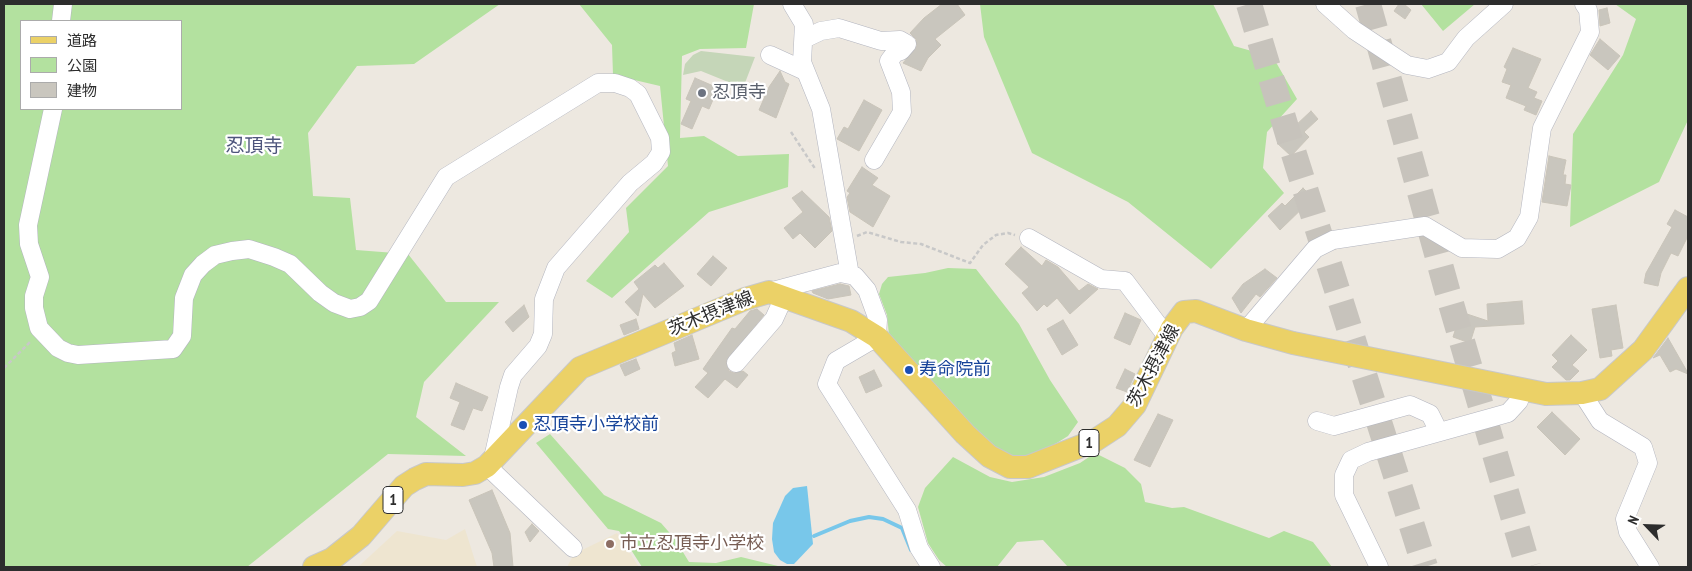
<!DOCTYPE html>
<html>
<head>
<meta charset="utf-8">
<style>
	body { margin:0 }
	#map { position:relative; width:1692px; height:571px; overflow:hidden; background:#ede8e0; font-family:"PT Sans Narrow","Noto Sans JP",sans-serif }
	canvas { display:block }
	.frame { position:absolute; inset:0; border:5px solid #2d2d2d; pointer-events:none }
	.legend { position:absolute; left:20px; top:20px; width:162px; height:90px; box-sizing:border-box; background:#fff; border:1px solid #ababab; margin:0; padding:6px 9px; list-style:none; font-size:15px; color:#2d2d2d }
	.legend li { display:flex; align-items:center; gap:10px; height:25px }
	.legend b { width:25px; border:1px solid #ababab }
	.north { position:absolute; left:1622px; top:501px; width:50px; height:50px; -webkit-text-stroke:4px #fff; paint-order:stroke; rotate:294deg; font-size:14px; font-weight:700; line-height:20px; text-align:center; color:#2d2d2d }
	.north::after { content:''; display:block; margin:auto; width:18px; height:22px; background:#2d2d2d; clip-path:polygon(50% 0,100% 100%,50% 72%,0 100%) }
</style>
</head>
<body>
<div id="map">
<canvas width="1692" height="571"></canvas>
<div class="frame"></div>
<ul class="legend">
<li><b style="height:6px;background:#ebd167"></b>道路</li>
<li><b style="height:14px;background:#b3e19f"></b>公園</li>
<li><b style="height:14px;background:#c9c6be"></b>建物</li>
</ul>
<div class="north">N</div>
</div>
<script>
const g = document.querySelector('canvas').getContext('2d');
g.lineJoin = 'round';
function fillPath(path, color) { g.fillStyle = color; g.fill(path, 'evenodd'); }
const shape = rows => new Path2D(rows.map(r => 'M' + r).join(''));
function strokePath(path, color, width, dash) { g.strokeStyle = color; g.lineWidth = width; g.lineCap = dash ? 'butt' : 'round'; g.setLineDash(dash || []); g.stroke(path); }
function drawText(font, color, halo, rows, align = 'center') {
  g.font = font + ' "PT Sans Narrow","Noto Sans JP",sans-serif'; g.lineWidth = 4.5; g.setLineDash([]); g.textBaseline = 'middle'; g.strokeStyle = halo; g.fillStyle = color; for (const [text, x, y, turn = 0] of rows) {
    g.save(); g.translate(x, y); g.rotate((+turn || 0) * Math.PI / 180); g.textAlign = isNaN(turn) ? turn : align; if (halo) g.strokeText(text, 0, 0); g.fillText(text, 0, 0); g.restore();
  }
}
fillPath(shape([
	[465,529,477,567,358,567,397,531,446,540],
	[617,533,639,567,567,567,574,554]
]), '#eee5d0');
fillPath(shape([
	[4,4,500,4,414,64,357,66,308,133,313,196,350,198,356,250,408,254,446,302,499,302,424,382,416,417,466,456,388,454,247,567,4,567],
	[21,21,181,21,181,109,21,109],
	[579,4,754,4,746,48,700,49,682,56,680,138,704,136,738,156,789,154,788,187,709,212,612,298,586,281,629,232,626,208,668,166,660,86,613,75,612,45],
	[980,4,1213,4,1234,46,1273,57,1297,99,1267,132,1263,168,1284,193,1211,269,1128,202,1032,153,984,37],
	[1421,4,1475,4,1443,31],
	[1615,4,1688,4,1688,120,1659,182,1570,227,1573,134,1623,55,1636,19],
	[948,268,976,269,1019,324,1050,380,1078,422,1068,436,1044,451,1032,456,1014,456,992,447,889,335,887,315,879,294,882,284,888,277,925,273],
	[550,434,604,495,661,523,675,539,689,562,716,563,741,557,782,567,642,567,619,531,608,529,536,443],
	[1095,453,1125,468,1141,484,1145,502,1172,508,1184,507,1269,538,1284,531,1313,542,1332,567,1068,567,1043,540,1017,542,997,567,947,567,939,560,928,543,918,507,925,488,953,457,990,477,1012,482,1044,477,1080,463]
]), '#b3e19f');
fillPath(shape([
	[701,51,755,57,743,88,701,71,683,75,685,64,693,55]
]), '#c5d6b8');
fillPath(shape([
	[807,486,813,544,794,564,787,564,780,560,774,552,772,539,773,523,785,496,793,488]
]), '#78c7ea');
strokePath(shape([
	[814,536,850,521,869,517,883,519,902,528,911,550]
]), '#78c7ea', 4);
const building = shape([
	[942,4,957,4,965,15,935,39,941,45,928,58,921,71,903,63,917,46,916,39,910,33,924,18,942,4],
	[1399,4,1404,4,1411,10,1405,19,1394,11,1399,4],
	[1607,8,1610,23,1600,26,1599,10,1607,8],
	[1600,39,1620,56,1608,70,1590,55,1600,39],
	[1513,48,1541,59,1528,88,1537,92,1534,98,1542,101,1536,115,1524,110,1526,106,1506,98,1511,85,1502,82,1507,69,1504,67,1513,48],
	[780,71,785,82,789,84,776,118,759,110,769,87,780,71],
	[695,78,718,88,709,109,702,106,692,129,681,124,691,101,686,99,695,78],
	[864,100,882,110,859,151,837,139,844,127,848,129,864,100],
	[1311,111,1318,119,1304,132,1309,137,1291,156,1277,143,1311,111],
	[1549,156,1566,160,1563,175,1566,175,1565,184,1571,185,1567,206,1542,202,1549,156],
	[862,167,878,178,872,185,890,196,873,227,850,212,847,197,850,193,847,191,862,167],
	[1303,188,1313,198,1280,230,1268,216,1282,203,1285,206,1303,188],
	[802,191,829,217,832,231,815,248,800,233,793,239,784,228,803,212,792,198,802,191],
	[1675,210,1688,217,1688,236,1678,256,1671,253,1661,273,1658,286,1644,283,1646,273,1672,227,1667,224,1675,210],
	[1021,247,1042,266,1046,260,1058,267,1079,291,1088,284,1098,289,1070,314,1057,298,1047,307,1044,304,1037,311,1022,293,1029,287,1005,264,1021,247],
	[713,256,727,268,711,286,697,274,713,256],
	[664,263,684,286,655,308,643,294,638,316,625,302,639,289,634,282,655,265,658,268,664,263],
	[1265,269,1277,278,1260,297,1256,294,1241,313,1232,298,1243,284,1265,269],
	[840,284,849,286,851,295,828,299,813,293,812,291,840,284],
	[1522,301,1524,324,1475,327,1470,343,1453,337,1461,312,1488,321,1487,304,1522,301],
	[524,305,529,317,513,332,505,322,524,305],
	[1616,305,1623,348,1611,350,1612,356,1600,358,1592,309,1616,305],
	[757,309,764,315,726,362,729,371,734,373,743,371,748,375,737,388,725,379,708,398,695,387,708,373,703,369,732,328,735,329,750,311,757,309],
	[1125,313,1141,320,1130,345,1114,338,1125,313],
	[636,319,639,329,624,335,620,325,636,319],
	[1063,320,1078,345,1062,355,1047,329,1063,320],
	[692,335,699,359,675,366,672,353,676,351,674,343,692,335],
	[1571,335,1587,350,1572,365,1579,371,1570,380,1566,380,1552,367,1558,361,1552,355,1571,335],
	[1668,338,1688,373,1688,374,1676,369,1670,372,1660,355,1653,358,1668,338],
	[636,359,640,369,625,376,620,365,636,359],
	[1125,369,1135,374,1127,392,1116,388,1125,369],
	[874,370,882,386,866,393,859,377,874,370],
	[456,383,488,397,482,411,473,408,464,430,451,425,460,402,450,398,456,383],
	[1552,412,1580,439,1565,455,1537,427,1552,412],
	[1158,414,1173,420,1150,467,1134,460,1158,414],
	[492,490,510,533,513,567,494,567,492,553,469,500,492,490],
	[532,524,539,531,530,542,525,532,532,524]
]);
fillPath(building, '#c9c6be');
strokePath(building, '#c9c4b9', 1);
strokePath(shape([
	[1249,4,1293,151,1425,567],
	[1368,4,1447,290,1528,567]
]), '#c7c3bc', 26, [26, 13]);
const minor = shape([
	[792,4,804,24,802,62,821,109,850,275],
	[1325,4,1354,30,1407,65,1428,69,1448,62,1466,38,1504,4],
	[61,21,63,4],
	[804,39,821,31,839,28,881,41,900,40,907,44,901,51,895,53,889,61,901,92,902,112,874,160],
	[770,55,805,71],
	[53,109,28,225,29,244,40,277,34,296,34,308,39,328,58,348,68,353,78,355,173,349,182,336,184,298,193,275,203,264,215,255,232,251,249,249,274,257,290,264,320,293,334,303,350,309,360,307,369,301,446,177,598,83,615,83,630,88,638,94,660,138,661,152,654,163,630,183,556,268,544,299,543,334,538,346,513,375,509,387,493,458],
	[1029,238,1101,279,1125,281,1168,338],
	[769,292,840,273,855,276,867,290,878,320,877,337,836,361,827,384,907,510,919,548,931,567],
	[1246,330,1315,249,1333,240,1425,226,1462,248,1498,249,1517,238,1529,217,1542,128,1590,32,1588,10,1584,4],
	[736,363,774,319,784,297],
	[1582,393,1600,421,1643,447,1648,463,1625,519,1628,532,1650,567],
	[1317,421,1334,426,1410,405,1430,414,1439,432],
	[487,466,573,548],
	[1379,567,1344,495,1344,475,1351,460,1368,452,1508,413,1519,401,1522,389]
]);
const major = shape([
	[314,567,332,559,361,536,404,486,415,479,426,474,463,475,475,473,487,466,580,368,745,299,769,292,851,321,877,337,965,434,989,456,1010,467,1028,467,1094,441,1117,426,1135,405,1172,328,1184,312,1196,311,1246,330,1293,343,1546,394,1582,393,1600,389,1643,350,1688,288]
]);
strokePath(minor, '#b3b5bf', 19);
strokePath(major, '#c8c8c8', 24);
strokePath(shape([
	[791,132,816,170],
	[857,236,867,232,901,242,921,244,970,263,983,245,996,235,1008,233,1015,235],
	[4,368,31,341]
]), '#c8c8c8', 2.5, [4, 2.5]);
strokePath(minor, '#fff', 18);
strokePath(major, '#ebd167', 22);
for (const [x, y, r, color] of [
	[702,93,5,"#6b7280"],
	[909,370,5,"#1a4fb4"],
	[523,425,5,"#1a4fb4"],
	[610,544,5,"#8d6e63"]
]) { const dot = new Path2D(); dot.arc(x, y, r, 0, 2 * Math.PI); g.fillStyle = color; g.fill(dot); strokePath(dot, '#fff', 2); }
for (const [x, y, w] of [
	[1089,443,20],
	[393,500,20]
]) { const box = new Path2D(); box.roundRect(x - w / 2, y - 13.5, w, 27, 4); g.fillStyle = '#fff'; g.fill(box); strokePath(box, '#2d2d2d', 1); }
drawText('bold 16px', '#2d2d2d', null, [
	["1",1089,443],
	["1",393,500]
]);
drawText('18px', '#5b616d', '#fff', [
	["忍頂寺",712,93]
], 'left');
drawText('18px', '#2d2d2d', '#fff', [
	["茨木摂津線",711,314,-22],
	["茨木摂津線",1154,366,-62]
]);
drawText('18px', '#164399', '#fff', [
	["寿命院前",919,370],
	["忍頂寺小学校前",533,425]
], 'left');
drawText('18px', '#785e54', '#fff', [
	["市立忍頂寺小学校",620,544]
], 'left');
drawText('19px', '#4e557c', '#fff', [
	["忍頂寺",254,147]
]);
</script>
</body>
</html>
